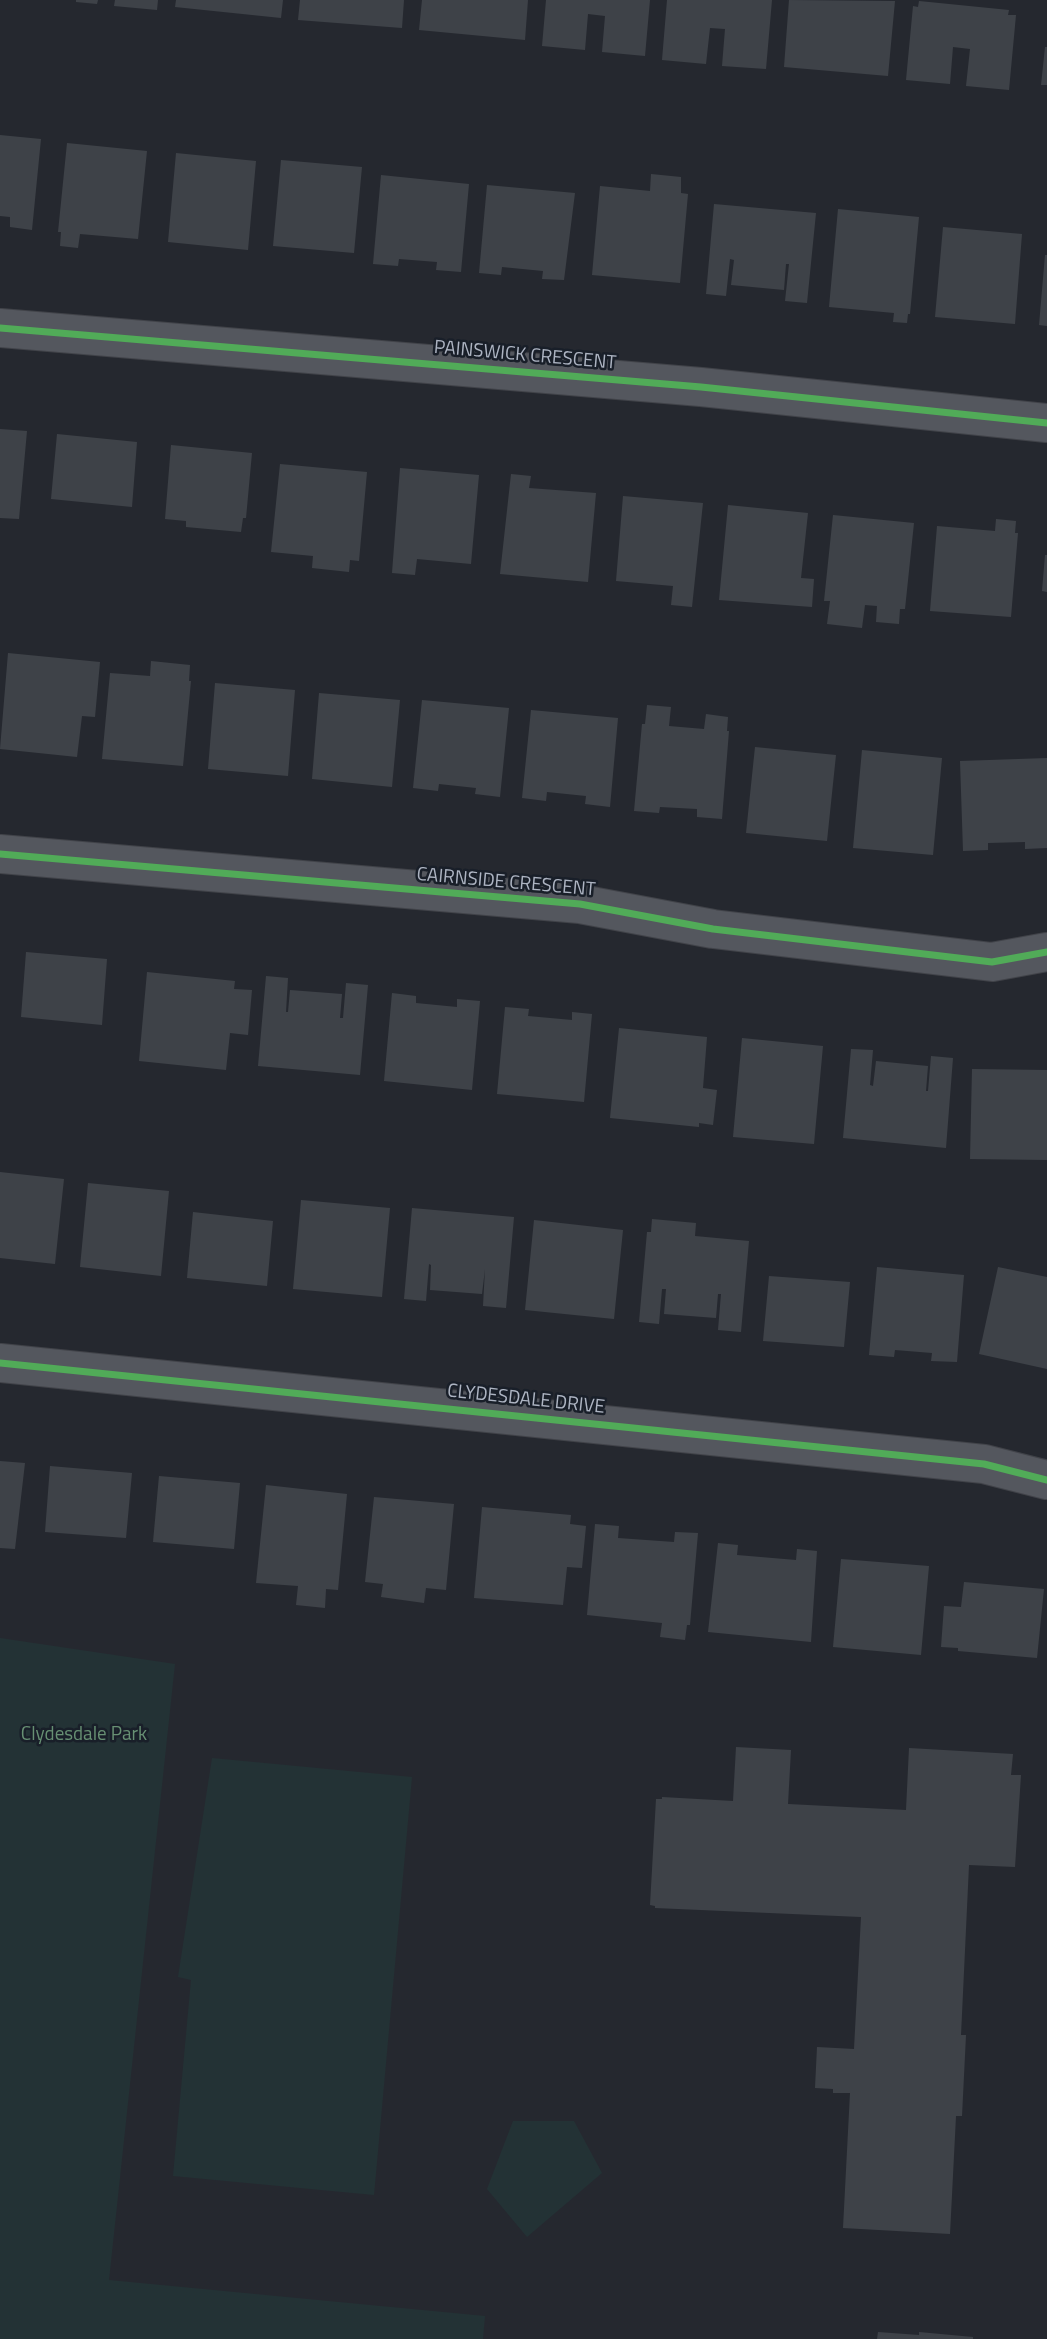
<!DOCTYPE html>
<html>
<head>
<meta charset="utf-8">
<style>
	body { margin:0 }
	canvas { display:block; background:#25282f }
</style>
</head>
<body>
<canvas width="1047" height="2339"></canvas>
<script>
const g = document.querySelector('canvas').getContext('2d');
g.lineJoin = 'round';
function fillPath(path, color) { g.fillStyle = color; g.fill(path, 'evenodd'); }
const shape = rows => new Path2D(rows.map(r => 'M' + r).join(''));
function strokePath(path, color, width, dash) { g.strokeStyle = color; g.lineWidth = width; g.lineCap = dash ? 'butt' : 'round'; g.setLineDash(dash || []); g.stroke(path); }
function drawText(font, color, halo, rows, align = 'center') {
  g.font = font + ' "Titillium Web",sans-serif'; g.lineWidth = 5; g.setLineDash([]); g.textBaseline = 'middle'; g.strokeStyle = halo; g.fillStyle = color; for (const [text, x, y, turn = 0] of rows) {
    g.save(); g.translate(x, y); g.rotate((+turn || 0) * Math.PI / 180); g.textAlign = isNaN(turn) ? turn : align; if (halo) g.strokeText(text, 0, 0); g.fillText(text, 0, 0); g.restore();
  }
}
fillPath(shape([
	[0,1638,175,1664,109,2280,485,2316,483,2339,0,2339],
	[212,1758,412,1777,374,2195,173,2176,191,1980,178,1977],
	[513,2121,574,2121,602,2173,527,2237,487,2189]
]), '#233235');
fillPath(shape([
	[76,0,98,0,97,4,76,2],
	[115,0,158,0,157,10,114,6],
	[176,0,283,0,281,18,175,7],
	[300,0,404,0,402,28,298,20],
	[422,0,528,0,525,40,419,30],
	[546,0,650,0,645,56,602,52,605,16,588,14,585,50,542,46],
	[667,0,772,0,766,69,722,66,725,29,710,28,706,64,662,60],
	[789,0,895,1,888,76,784,67],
	[919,1,1009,10,1008,15,1016,15,1009,90,966,86,970,49,953,47,950,84,906,80,913,6,918,7],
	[1045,47,1047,47,1047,85,1041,85],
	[0,135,41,139,32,230,10,227,10,217,0,216],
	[67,143,147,151,138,239,80,234,78,248,60,246,61,232,58,232],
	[176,153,256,161,248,250,168,242],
	[281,160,362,167,354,253,273,246],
	[651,174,681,177,681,193,688,194,680,283,592,275,600,186,650,191],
	[381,175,469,184,461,272,436,270,437,262,399,259,398,266,373,264],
	[487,185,575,193,564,280,542,279,543,271,502,267,501,275,479,273],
	[714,204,816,213,807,303,785,301,789,264,786,264,784,290,731,285,734,260,730,259,726,296,706,294],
	[838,209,919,217,910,314,908,314,907,323,893,322,894,313,829,307],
	[943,227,1022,234,1015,324,935,317],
	[1045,255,1047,255,1047,326,1039,325],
	[0,429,27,431,19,519,0,518],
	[57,434,137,442,132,507,51,499],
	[171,445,252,453,246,518,243,518,241,532,186,527,186,521,165,519],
	[280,464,367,472,359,561,350,560,349,572,312,568,313,556,271,552],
	[400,468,479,475,471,564,417,559,415,575,392,573],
	[511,474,531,476,529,488,596,493,588,582,500,574],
	[623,496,703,503,692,607,671,605,673,586,616,581],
	[728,505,808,513,801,578,814,579,812,607,719,600],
	[833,515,914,523,905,609,900,609,899,624,876,622,877,606,865,605,862,628,827,624,830,601,824,601],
	[996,519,1016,521,1015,533,1018,533,1011,617,930,611,937,526,995,531],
	[1045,555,1047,555,1047,592,1042,591],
	[8,653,100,662,95,717,82,716,77,757,0,749],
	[151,661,190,665,189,681,191,681,183,766,102,759,110,673,150,676],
	[215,683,295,690,288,776,208,769],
	[319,693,400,700,392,787,312,779],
	[422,700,509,708,500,797,475,794,476,788,439,784,438,791,413,788],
	[647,705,671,707,669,726,704,729,706,714,728,717,727,731,729,731,722,819,697,817,697,809,660,807,659,813,634,811,642,724,645,724],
	[531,710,618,718,610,807,585,804,586,796,547,792,546,801,522,798],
	[755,747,836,755,827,841,746,833],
	[862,750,942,758,933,855,853,848],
	[1047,758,1047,848,1025,849,1025,842,988,843,988,850,963,851,960,761],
	[26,952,107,959,102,1025,21,1017],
	[147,972,235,981,234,989,252,990,248,1035,230,1033,226,1070,139,1061],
	[266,976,288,978,286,1012,288,1012,290,990,342,994,340,1018,343,1018,346,983,368,985,360,1075,258,1066],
	[392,993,416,996,416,1003,457,1007,457,999,480,1001,472,1090,384,1081],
	[505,1007,529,1009,528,1016,572,1020,572,1012,592,1014,584,1102,497,1094],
	[619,1028,707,1037,703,1088,717,1090,713,1125,699,1123,699,1127,610,1118],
	[742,1038,823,1046,814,1144,733,1137],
	[851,1049,873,1050,870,1085,873,1086,876,1061,928,1066,926,1091,928,1091,931,1056,953,1058,946,1148,843,1138],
	[972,1069,1047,1070,1047,1160,970,1159],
	[0,1172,64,1179,55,1264,0,1258],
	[88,1183,169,1191,161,1276,80,1267],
	[301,1200,390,1208,382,1297,293,1289],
	[412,1208,514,1217,506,1308,483,1306,485,1269,482,1294,430,1290,431,1265,429,1264,426,1301,404,1299],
	[193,1212,273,1221,267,1286,187,1278],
	[652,1219,696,1223,695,1236,749,1241,741,1332,718,1330,721,1294,718,1294,716,1318,664,1314,666,1289,662,1289,659,1324,639,1322,647,1232,651,1232],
	[534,1220,623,1230,614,1319,525,1310],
	[877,1267,964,1275,957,1362,931,1361,932,1353,895,1350,894,1357,869,1355],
	[998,1267,1047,1277,1047,1369,979,1354],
	[769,1276,850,1282,844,1347,763,1341],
	[0,1461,25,1463,15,1549,0,1548],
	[50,1466,132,1473,126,1538,45,1532],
	[159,1476,240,1483,234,1549,153,1542],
	[266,1485,347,1494,338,1590,326,1589,325,1608,296,1605,298,1586,256,1583],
	[374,1497,454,1504,446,1590,426,1588,424,1603,381,1597,383,1584,365,1582],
	[482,1507,571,1515,570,1524,586,1526,582,1568,567,1567,563,1605,474,1598],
	[595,1524,619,1526,618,1538,674,1542,675,1532,698,1533,690,1625,687,1625,685,1640,660,1637,662,1623,587,1615],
	[718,1543,738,1545,737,1555,796,1560,797,1549,817,1551,811,1642,708,1632],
	[841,1559,929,1566,921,1655,833,1647],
	[964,1582,1044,1589,1037,1658,958,1651,958,1648,941,1647,944,1606,961,1607],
	[736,1747,791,1750,788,1804,906,1810,909,1748,1013,1754,1011,1775,1021,1775,1015,1867,969,1865,961,2035,966,2035,962,2116,956,2116,950,2234,843,2228,850,2093,833,2093,833,2089,815,2088,817,2047,854,2049,861,1917,655,1908,655,1906,650,1905,656,1799,662,1799,662,1797,733,1801],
	[878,2332,919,2335,919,2332,973,2337,973,2339,877,2339]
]), '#3e4248');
const street = shape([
	[0,328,701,387,1047,423],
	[0,854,580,904,713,929,992,962,1047,952],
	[0,1363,984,1464,1047,1480]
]);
strokePath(street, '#414349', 40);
strokePath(street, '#54575e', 38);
strokePath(shape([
	[0,328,701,387,1047,423],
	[0,854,580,904,713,929,992,962,1047,952],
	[0,1363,984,1464,1047,1480]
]), '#51ab58', 7);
drawText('19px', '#adb4c2', '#191f29', [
	["PAINSWICK CRESCENT",525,356,5],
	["CAIRNSIDE CRESCENT",506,883,5],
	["CLYDESDALE DRIVE",526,1400,6]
]);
drawText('19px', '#679073', '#191f29', [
	["Clydesdale Park",84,1735]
]);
</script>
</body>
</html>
